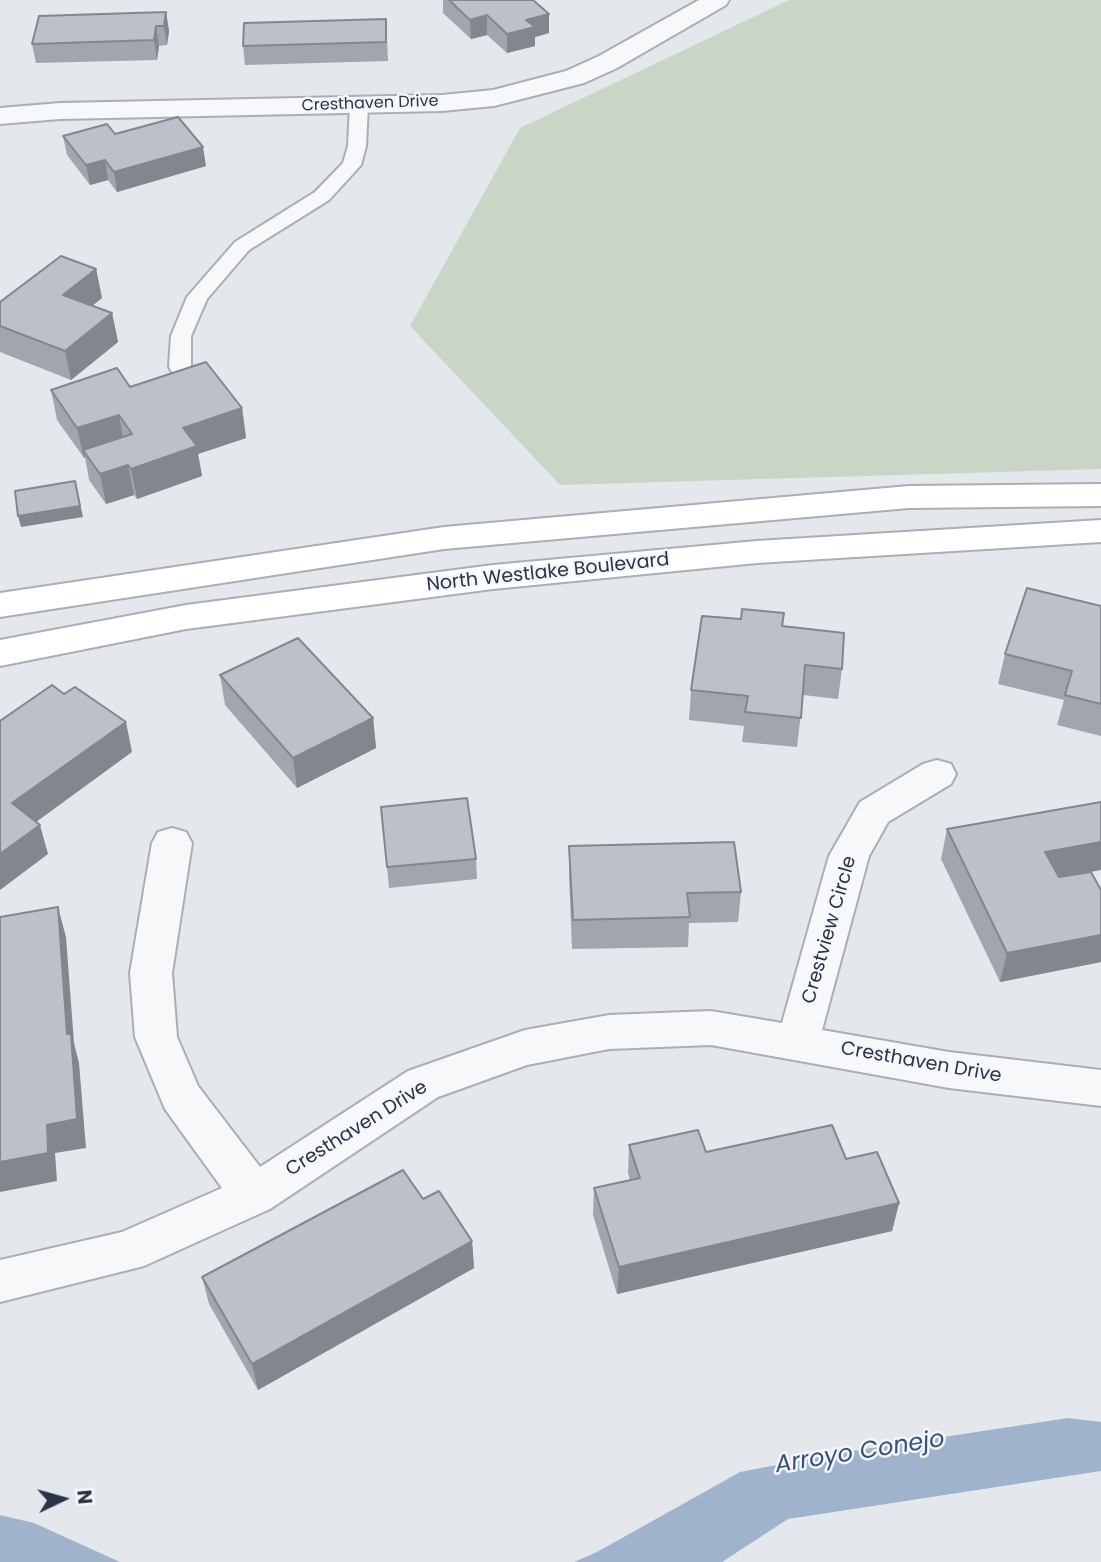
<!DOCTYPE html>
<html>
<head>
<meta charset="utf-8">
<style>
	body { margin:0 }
	#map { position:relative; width:1101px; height:1562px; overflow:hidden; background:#e4e7ec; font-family:Poppins,sans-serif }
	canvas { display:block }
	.north { position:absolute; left:28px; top:1464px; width:70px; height:70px; -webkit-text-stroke:5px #f4f6f9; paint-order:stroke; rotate:85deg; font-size:19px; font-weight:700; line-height:28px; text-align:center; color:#2b3445 }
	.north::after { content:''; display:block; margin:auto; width:24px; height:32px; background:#2b3445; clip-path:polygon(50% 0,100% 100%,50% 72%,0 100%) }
</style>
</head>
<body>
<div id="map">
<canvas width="1101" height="1562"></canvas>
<div class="north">N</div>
</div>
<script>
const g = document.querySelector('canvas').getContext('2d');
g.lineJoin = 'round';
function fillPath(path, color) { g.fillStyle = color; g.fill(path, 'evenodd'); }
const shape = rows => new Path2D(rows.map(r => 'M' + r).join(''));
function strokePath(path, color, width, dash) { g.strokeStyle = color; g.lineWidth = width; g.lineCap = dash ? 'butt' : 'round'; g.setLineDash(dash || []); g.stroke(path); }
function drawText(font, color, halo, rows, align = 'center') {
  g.font = font + ' Poppins,sans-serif'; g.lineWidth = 5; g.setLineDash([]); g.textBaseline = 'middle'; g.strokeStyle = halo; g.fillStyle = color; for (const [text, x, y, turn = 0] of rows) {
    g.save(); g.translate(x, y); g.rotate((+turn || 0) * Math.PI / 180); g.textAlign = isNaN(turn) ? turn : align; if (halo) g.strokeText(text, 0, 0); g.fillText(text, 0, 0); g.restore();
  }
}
fillPath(shape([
	[789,0,1101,0,1101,469,560,485,410,326,520,128]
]), '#c9d6c5');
fillPath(shape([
	[1068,1418,1101,1422,1101,1471,788,1519,722,1562,574,1562,597,1552,740,1472,839,1453],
	[0,1515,34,1523,120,1562,0,1562]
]), '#9fb4cc');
const service = shape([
	[359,100,368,105,366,146,361,165,329,200,249,250,207,299,191,336,191,367,188,372,172,372,169,367,171,336,187,297,235,242,315,192,343,163,348,146,350,105,359,100]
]);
const minor = shape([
	[699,0,729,0,726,5,617,68,584,83,494,106,442,111,60,119,0,124,0,108,60,103,442,95,493,90,566,71,599,56,699,0],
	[937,760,951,764,956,774,951,784,888,822,869,856,822,1030,949,1052,1101,1070,1101,1106,949,1088,711,1045,609,1049,527,1065,438,1097,270,1209,144,1266,0,1302,0,1260,122,1232,222,1188,165,1109,135,1037,130,973,152,843,158,832,172,828,186,832,192,843,172,973,177,1037,198,1086,260,1167,408,1071,525,1030,609,1015,711,1011,782,1023,829,856,860,802,923,764,937,760]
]);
const secondary = shape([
	[1101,484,1101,506,909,508,444,549,0,617,0,593,444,527,909,486,1101,484],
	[1101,520,1101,542,757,563,493,589,186,629,0,666,0,640,186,605,493,565,757,541,1101,520]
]);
strokePath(service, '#a9aeb7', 4);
strokePath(minor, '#a9aeb7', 4);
strokePath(secondary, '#a9aeb7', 4);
fillPath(service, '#f7f8fa');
fillPath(minor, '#f7f8fa');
fillPath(secondary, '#fff');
fillPath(shape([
	[443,0,533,0,549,33,535,37,535,46,507,53,487,35,471,39,443,13],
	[166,12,169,31,167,45,159,46,157,60,36,63,32,44],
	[387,38,388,61,245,65,243,46],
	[115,134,206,166,117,192,108,180,90,185,67,155,63,136],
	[96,269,102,298,92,306,112,313,118,342,71,380,0,352,0,302],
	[130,387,242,408,246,438,198,454,202,476,137,499,134,495,106,504,89,480,85,457,84,458,57,420,51,390],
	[1101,606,1101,736,1057,725,1064,700,998,684,1005,654],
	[783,626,842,669,838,699,803,695,797,747,742,742,744,726,689,720,691,690],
	[220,675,373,718,376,748,297,788,225,705],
	[381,807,476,859,477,879,389,888],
	[947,829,1091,872,1101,890,1101,962,1000,982,941,859],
	[569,846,741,892,738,922,689,923,688,947,572,949,569,876],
	[629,1145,706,1152,846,1159,899,1203,892,1231,617,1294,593,1215,594,1188,630,1180,628,1173],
	[423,1199,472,1241,474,1268,258,1390,209,1304,202,1277]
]), '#a1a5ae');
fillPath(shape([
	[166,12,169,31,167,45,164,26],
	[549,14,549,33,535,37,535,46,507,53,507,34,526,20],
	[487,15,487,35,471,39,470,20],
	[156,26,159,46,157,60,154,40],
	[203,147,206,166,117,192,114,172],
	[105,160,108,180,90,185,86,165],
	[96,269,102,298,69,324,63,295],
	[112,313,118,342,71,380,65,351],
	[242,408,246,438,198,454,202,476,137,499,131,469,183,428],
	[119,415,124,444,83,450,85,457,84,458,77,428],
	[128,465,134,495,106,504,100,474],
	[75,481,83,517,21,527,18,516],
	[373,718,376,748,297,788,293,758],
	[126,722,132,752,21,833,12,803],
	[40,825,48,854,0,890,0,854],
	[1101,842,1101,870,1037,882,1045,852],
	[58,907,66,937,74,1043,79,1063,86,1148,55,1153,57,1181,0,1192,0,1162,47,1125,67,1034],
	[1101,935,1101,962,1000,982,1007,953],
	[899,1203,892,1231,617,1294,619,1267],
	[472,1241,474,1268,258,1390,252,1364]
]), '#83868d');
const building = shape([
	[449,0,533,0,549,14,526,20,535,27,507,34,487,15,470,20,449,0],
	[166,12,164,26,156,26,154,40,32,44,39,16,166,12],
	[386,19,386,42,243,46,244,23,386,19],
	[178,117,203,147,114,172,105,160,86,165,63,136,107,124,115,134,178,117],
	[61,256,96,269,63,295,112,313,65,351,0,326,0,302,61,256],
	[206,362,242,408,183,428,197,446,131,469,128,465,100,474,83,450,132,434,119,415,77,428,51,390,117,368,130,387,206,362],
	[75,481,80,506,18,516,15,491,75,481],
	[1027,588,1101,606,1101,704,1065,695,1072,671,1005,654,1027,588],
	[742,609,784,613,782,626,844,633,842,669,805,665,801,718,745,712,748,696,691,690,702,616,741,619,742,609],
	[298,638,373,718,293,758,220,675,298,638],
	[52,685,64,694,75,687,126,722,12,803,40,825,0,854,0,721,52,685],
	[467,798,476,859,387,867,381,807,467,798],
	[1101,802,1101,842,1045,852,1059,877,1091,872,1101,890,1101,935,1007,953,947,829,1101,802],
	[734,842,741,892,687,893,690,917,573,920,569,846,734,842],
	[58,907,67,1034,71,1034,77,1119,47,1125,48,1153,0,1162,0,917,58,907],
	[832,1125,846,1159,877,1152,899,1203,619,1267,594,1188,640,1178,629,1145,698,1130,706,1152,832,1125],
	[403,1170,423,1199,439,1191,472,1241,252,1364,202,1277,403,1170]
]);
fillPath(building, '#bbc0ca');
strokePath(building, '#83868d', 2);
drawText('16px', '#2b3445', '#f4f6f9', [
	["Cresthaven Drive",370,104,-2]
]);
drawText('19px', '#2b3445', '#f4f6f9', [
	["North Westlake Boulevard",548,573,-6],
	["Crestview Circle",830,930,-74],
	["Cresthaven Drive",921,1063,10],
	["Cresthaven Drive",357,1129,-32]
]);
drawText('italic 24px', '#34527a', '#f4f6f9', [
	["Arroyo Conejo",860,1453,-9]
]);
</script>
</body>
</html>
